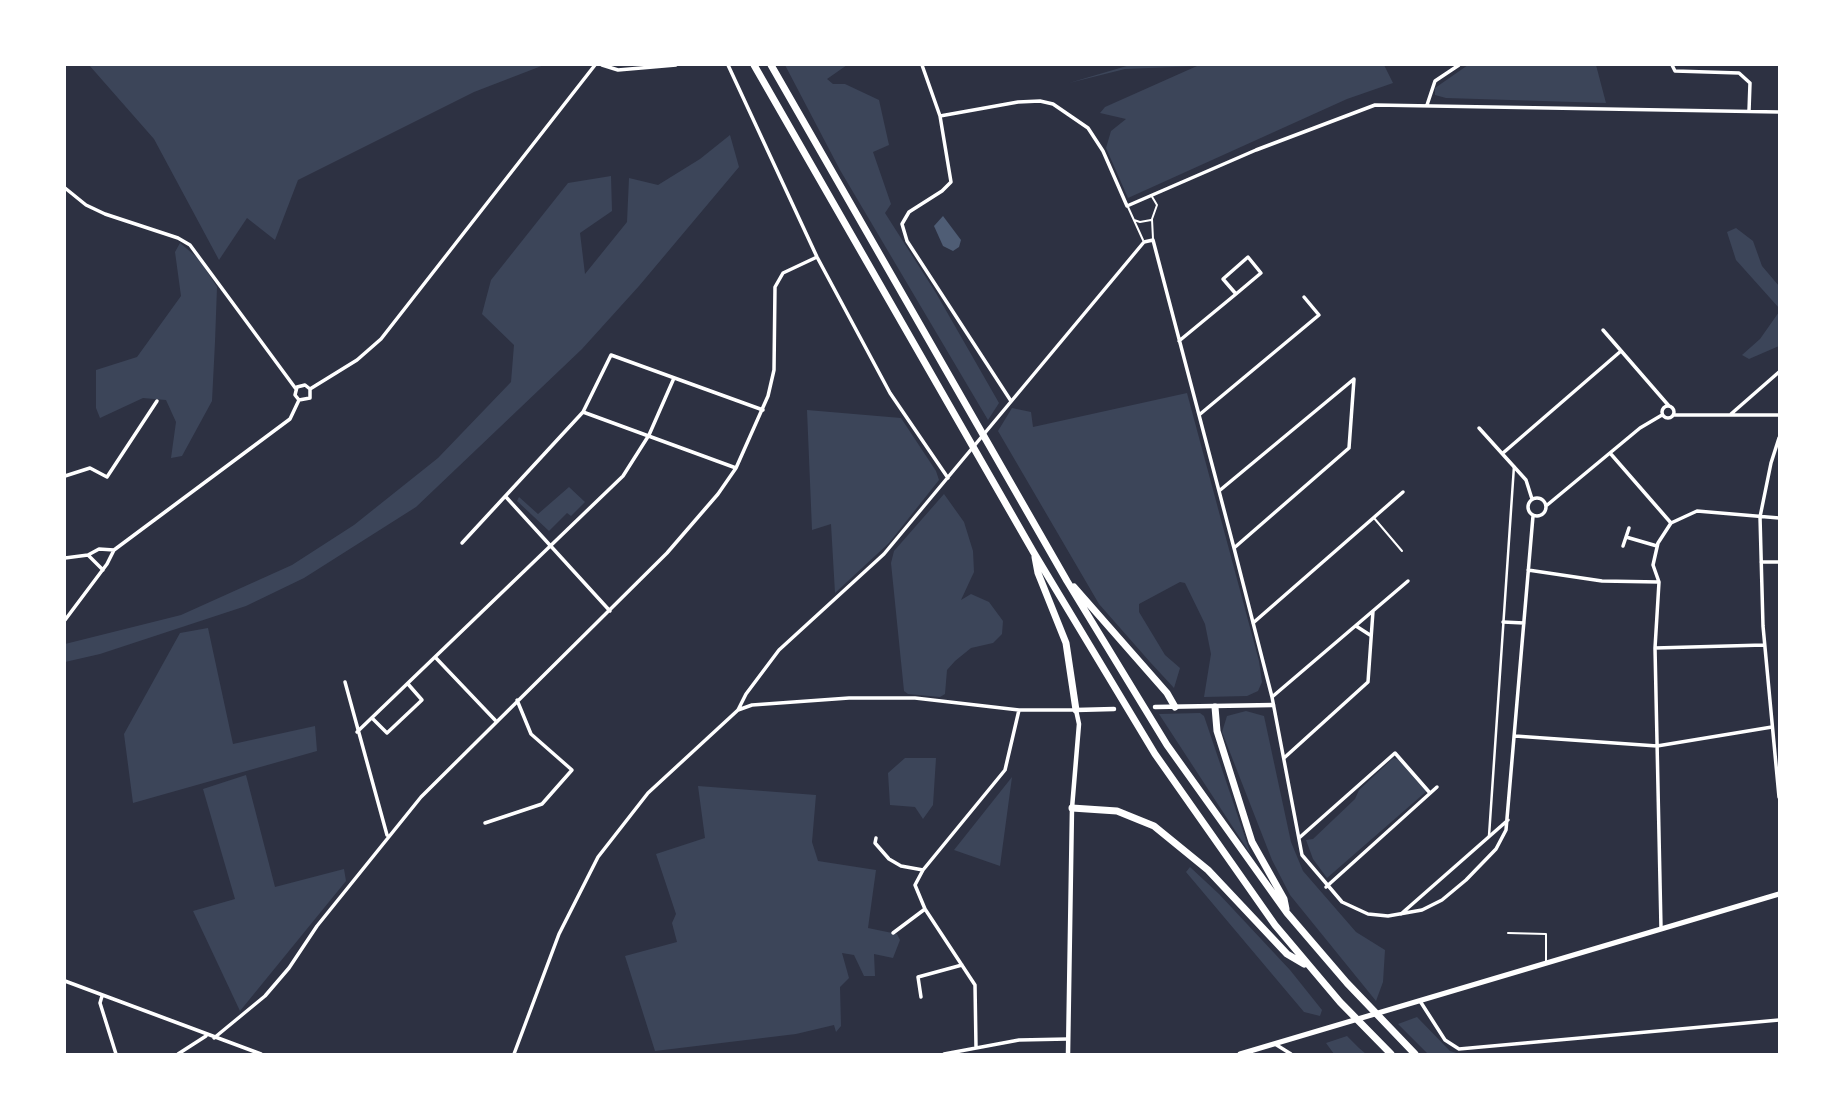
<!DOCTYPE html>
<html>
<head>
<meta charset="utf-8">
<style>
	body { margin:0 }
	#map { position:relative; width:1844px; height:1119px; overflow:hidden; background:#2d3142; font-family:Commissioner,sans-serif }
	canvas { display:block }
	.frame { position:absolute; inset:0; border:66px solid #fff; pointer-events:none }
</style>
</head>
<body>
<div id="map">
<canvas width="1844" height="1119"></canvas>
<div class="frame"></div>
</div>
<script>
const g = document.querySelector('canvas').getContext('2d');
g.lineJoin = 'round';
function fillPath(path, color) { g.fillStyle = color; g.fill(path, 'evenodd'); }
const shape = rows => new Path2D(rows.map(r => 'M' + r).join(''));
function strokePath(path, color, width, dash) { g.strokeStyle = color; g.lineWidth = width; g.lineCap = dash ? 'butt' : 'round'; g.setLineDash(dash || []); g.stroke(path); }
fillPath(shape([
	[89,65,544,65,474,92,298,180,275,240,247,218,219,260,154,139],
	[785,65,847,65,827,79,833,84,845,84,879,100,889,145,873,152,891,204,885,213,936,293,999,403,988,420,840,170],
	[1130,65,1384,65,1393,83,1347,99,1128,198,1106,148,1111,131,1126,119,1100,113,1105,107,1197,66,1125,69,1069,83],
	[1468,65,1596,65,1606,103,1446,98,1435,95,1435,88],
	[730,135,739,167,639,286,582,349,416,507,304,578,246,606,100,654,65,662,65,644,181,615,292,565,354,525,438,458,511,382,514,345,482,314,491,280,568,183,611,176,612,211,580,233,585,274,627,222,629,178,658,185,700,159],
	[1736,228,1753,241,1762,266,1779,286,1779,308,1736,260,1727,232],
	[180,243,199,259,217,287,215,342,212,401,182,456,171,458,176,422,166,400,143,398,100,418,96,408,96,370,137,357,181,296,175,252],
	[1779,312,1779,346,1749,359,1742,355,1760,339],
	[1187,393,1259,661,1262,682,1258,691,1247,696,1204,697,1211,654,1205,624,1185,583,1180,582,1139,604,1139,612,1165,655,1180,668,1174,688,1150,662,1099,604,998,431,1012,408,1031,412,1033,427],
	[807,410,901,418,936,471,939,480,889,543,835,593,831,524,812,530],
	[569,487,585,502,571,516,567,513,549,531,517,501,519,497,538,514],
	[944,494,964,522,973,551,974,572,961,600,971,594,989,602,1003,621,1002,634,993,643,971,648,955,661,947,670,945,694,940,697,908,694,904,691,891,563,894,551],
	[208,628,233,744,315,726,317,751,133,803,124,734,180,633],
	[1246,711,1264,716,1291,842,1303,871,1356,932,1385,950,1383,982,1376,1001,1290,895,1272,860,1222,732,1227,716],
	[1200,713,1204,716,1251,855,1159,714],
	[905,758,936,758,933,805,923,819,915,807,890,805,888,773],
	[1393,758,1401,760,1428,790,1327,878,1313,859,1306,840,1313,839,1355,799,1359,790],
	[246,775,275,887,344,869,346,881,240,1011,193,911,235,899,203,789],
	[1012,777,1000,866,954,850],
	[698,786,816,795,812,842,818,861,876,870,868,928,897,934,900,940,893,958,874,954,875,976,864,976,854,955,842,953,849,978,840,987,841,1026,836,1032,834,1025,796,1034,655,1051,625,956,677,942,672,923,676,914,656,854,705,838],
	[1190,867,1219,894,1290,970,1322,1010,1320,1016,1304,1012,1186,872],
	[1417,1017,1450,1051,1460,1054,1428,1054,1398,1024],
	[1347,1036,1359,1048,1366,1054,1334,1054,1326,1043]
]), '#3c4559');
fillPath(shape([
	[943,216,961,240,959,247,953,251,943,246,934,226]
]), '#4f5d75');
strokePath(shape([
	[1151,195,1157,205,1152,219,1153,239],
	[1128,207,1143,240],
	[1134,220,1140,222,1151,220],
	[1374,518,1402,551],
	[1508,933,1546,934,1546,962]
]), '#fff', 2);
strokePath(shape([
	[1489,836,1514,466]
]), '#fff', 2.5);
strokePath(shape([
	[602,65,618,70,676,65],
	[728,65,817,257,890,393,948,478],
	[922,65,940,116,951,182,942,191,909,212,902,224,907,241,1011,401],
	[1672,65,1675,71,1739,73,1750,83,1749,111],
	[1427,105,1435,81,1459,65],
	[940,116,1018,102,1040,101,1053,104,1088,128,1103,151,1127,206,1256,150,1375,105,1779,112],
	[65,188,86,205,105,214,178,238,190,245,296,389],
	[1603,330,1669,406],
	[1179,341,1236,294,1261,273,1248,257,1223,279,1236,294],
	[310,389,357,360,381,339,595,65],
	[299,400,295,395,297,387,305,385,310,389],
	[299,400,310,398,310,389],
	'1662 412a6 6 0 1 1 12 0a6 6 0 1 1-12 0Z',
	[583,412,736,468],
	[1731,414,1779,372],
	[1199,415,1319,315,1304,297],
	[1673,415,1779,415],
	[1479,428,1526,480,1532,499],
	[1779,438,1771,463,1760,517,1763,626,1779,797],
	[1503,453,1621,351],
	[1610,453,1671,523],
	[65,476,90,468,107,477,157,401],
	[1219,491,1354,379],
	[506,497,610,611],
	'1528 507a9 9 0 1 1 18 0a9 9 0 1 1-18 0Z',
	[1546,506,1640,428,1662,415],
	[1626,537,1657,546],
	[462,543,583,412,611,355,763,410],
	[1623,546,1629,528],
	[1234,548,1349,448,1354,379],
	[88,555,103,570],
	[65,558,88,555,99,549,114,550],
	[1761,562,1779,562],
	[1528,570,1602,581,1659,582],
	[65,620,107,564,114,550,290,419,299,400],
	[1503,622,1524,623],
	[1253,623,1403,492],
	[1356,626,1370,635],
	[1655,648,1764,645],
	[435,657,495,720],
	[345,682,387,835],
	[1272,697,1408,581],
	[738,710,752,705,849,698,915,698,1019,710,1076,710],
	[372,718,387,733,422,700,408,684],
	[357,732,623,476,649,435,674,378],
	[1515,736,1657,746,1772,727],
	[1284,758,1368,682,1373,611],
	[485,823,542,804,572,770,531,734,517,700],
	[876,838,875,843,889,859,901,866,923,870],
	[1299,838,1395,753,1430,793],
	[1326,887,1437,787],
	[1401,914,1508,820],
	[1661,928,1655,648,1659,582,1653,565,1658,543,1671,523,1697,511,1779,518],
	[893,933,925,909],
	[65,981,261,1054],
	[102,996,100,1003,116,1054],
	[921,997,918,977,962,965],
	[1420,1001,1445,1040,1459,1049,1779,1020],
	[214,1038,265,996,289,968,317,926,421,797,667,553,718,494,736,468,768,396,774,370,775,287,783,273,817,257],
	[1275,1044,1291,1054],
	[976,1047,975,985,925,909,915,885,923,870,1005,770,1019,710],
	[178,1054,206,1036],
	[514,1054,559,934,598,857,648,793,738,710,746,694,779,650,884,554,1144,242,1153,240,1234,548,1272,697,1302,855,1342,902,1368,914,1388,916,1422,910,1442,900,1466,880,1496,849,1506,830,1533,516],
	[944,1054,1019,1040,1068,1039]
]), '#fff', 3.5);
strokePath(shape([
	[1155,707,1273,705],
	[1068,1054,1072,808,1079,724,1076,710,1114,709]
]), '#fff', 4.5);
strokePath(shape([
	[1240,1054,1779,894]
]), '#fff', 5);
strokePath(shape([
	[754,65,1034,553,1155,754,1275,925,1340,1002,1391,1054],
	[771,65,1067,581,1167,745,1287,913,1347,983,1415,1054],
	[1035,557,1038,573,1066,643,1076,710],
	[1074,587,1167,693,1175,707],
	[1215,707,1217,731,1252,842,1284,899,1286,909],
	[1072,808,1117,811,1154,826,1208,870,1287,954,1304,964]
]), '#fff', 7);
</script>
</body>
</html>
